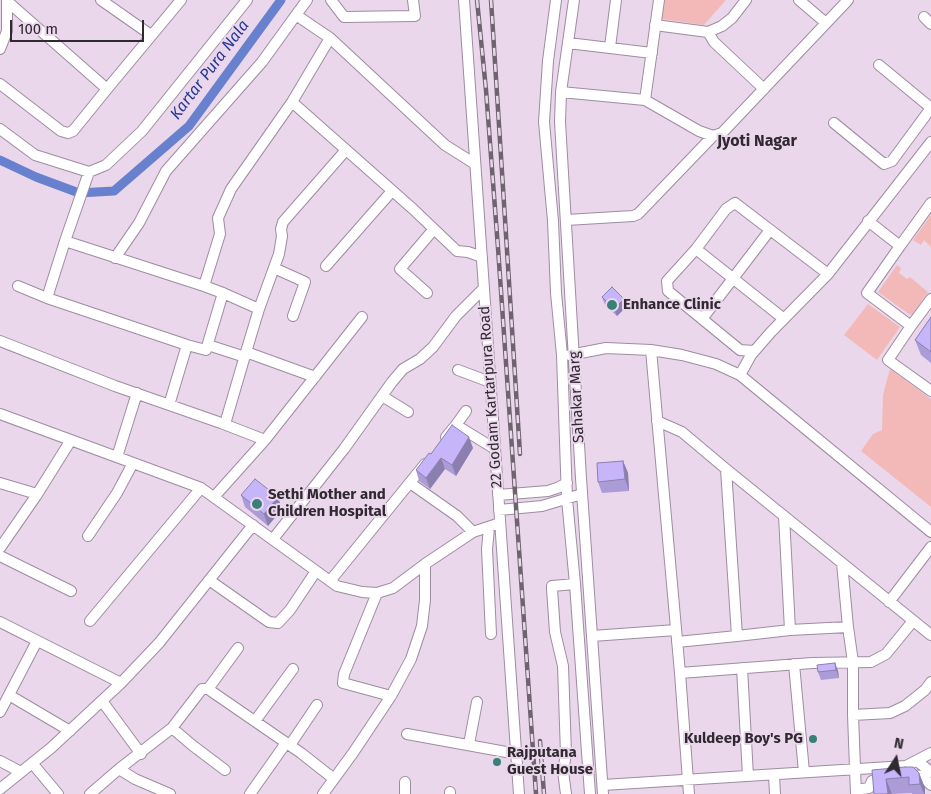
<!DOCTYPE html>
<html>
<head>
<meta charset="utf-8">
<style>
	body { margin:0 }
	#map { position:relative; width:931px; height:794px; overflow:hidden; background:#ebd7ec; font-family:"Fira Sans",sans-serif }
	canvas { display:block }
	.north { position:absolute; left:871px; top:734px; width:50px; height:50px; -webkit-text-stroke:4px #ebd7ec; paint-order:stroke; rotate:11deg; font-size:14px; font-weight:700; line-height:20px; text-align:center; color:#302931 }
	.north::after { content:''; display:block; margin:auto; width:18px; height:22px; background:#302931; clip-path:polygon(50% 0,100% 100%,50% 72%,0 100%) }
	.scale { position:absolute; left:10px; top:20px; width:134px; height:22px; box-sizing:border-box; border:2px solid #302931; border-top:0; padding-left:6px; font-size:15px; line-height:18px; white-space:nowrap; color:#302931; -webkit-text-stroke:4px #ebd7ec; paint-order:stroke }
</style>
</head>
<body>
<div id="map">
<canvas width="931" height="794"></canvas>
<div class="north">N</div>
<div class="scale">100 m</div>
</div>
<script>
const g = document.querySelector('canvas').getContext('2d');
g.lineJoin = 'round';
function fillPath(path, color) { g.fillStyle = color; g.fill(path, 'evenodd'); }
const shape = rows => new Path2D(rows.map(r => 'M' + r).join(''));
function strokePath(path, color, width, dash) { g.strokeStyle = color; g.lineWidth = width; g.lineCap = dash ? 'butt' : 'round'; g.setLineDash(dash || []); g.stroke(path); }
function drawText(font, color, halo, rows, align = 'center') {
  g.font = font + ' "Fira Sans",sans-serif'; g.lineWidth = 4; g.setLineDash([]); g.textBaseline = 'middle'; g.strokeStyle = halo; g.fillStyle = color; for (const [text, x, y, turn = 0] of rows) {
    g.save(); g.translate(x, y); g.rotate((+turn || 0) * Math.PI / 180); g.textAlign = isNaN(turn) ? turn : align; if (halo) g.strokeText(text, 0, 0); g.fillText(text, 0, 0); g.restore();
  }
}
fillPath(shape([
	[665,0,726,0,704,25,662,19],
	[931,215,931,247,924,240,921,245,913,240],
	[897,265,901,268,899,273,907,279,910,277,928,292,912,315,909,314,878,292],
	[868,304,900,327,877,360,844,335],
	[890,369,931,399,931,507,861,451,873,434,882,430,883,395]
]), '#f3b9b9');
strokePath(shape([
	[0,160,36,177,79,193,114,191,189,126,281,0]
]), '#6781cf', 9);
const minor = shape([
	[101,0,151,35],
	[307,0,296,15,330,38],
	[331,0,344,17,415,16,413,0],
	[464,0,519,794],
	[556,0,548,61,544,122,553,221,556,293,562,355,567,499,575,584,590,794],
	[574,0,561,92,560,122,581,478,603,794],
	[799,0,826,23],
	[7,1,107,89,181,0],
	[924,17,931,24],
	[655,25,708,32,722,26,732,18,746,0],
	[708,32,714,42,764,89],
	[568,43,652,53],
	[610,47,616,0],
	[0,49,7,31,7,0],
	[879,65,931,108],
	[0,84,61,131,68,133,73,131,107,89],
	[561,92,645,100,699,131,713,136,722,133,848,0],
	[645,100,659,0],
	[292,102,413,209,457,251,468,252,482,257],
	[834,123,884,164,892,161,931,108],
	[0,129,35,155,89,172,106,165,142,131,247,0],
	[566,220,633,216,638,214,713,136],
	[868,221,900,246,867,293,911,326,888,360,931,391],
	[65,241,89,172],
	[900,246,931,203],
	[696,249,784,319],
	[115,258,139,223,166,171,262,62,296,15],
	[326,266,392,191],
	[274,268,305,282,293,316],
	[18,286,47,298],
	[223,293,259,309,279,254,282,236,281,229,283,222,346,150],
	[427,293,400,269,434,229],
	[702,319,770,230],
	[911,326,931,299],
	[0,341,115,386,221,423,265,440,214,497],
	[187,345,47,298,65,241,204,286],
	[208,345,245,357],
	[651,350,680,673,689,794],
	[754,351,740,350,668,291,667,281,696,249,726,209,735,203,828,274],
	[246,352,259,309],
	[570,355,606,348,651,350,682,355,716,364,740,375,931,532],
	[458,370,490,382],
	[740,375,751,355,771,332,828,274,931,142],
	[382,396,408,412],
	[169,405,187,345,206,350,223,293,204,286,220,234,218,218,231,189,292,102,330,38,445,145,475,164],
	[0,414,201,488,337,586,362,592,377,593,393,588,425,564,473,532,500,523],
	[657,421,682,432,726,469,931,635],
	[225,424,246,352,315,377],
	[456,425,466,411],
	[446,437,456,425,495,449],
	[265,440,362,317],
	[117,457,137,393],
	[726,469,737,636,790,630,784,516],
	[0,483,37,494],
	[410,483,457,516,473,532],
	[498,495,548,491,557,488,567,483],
	[499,510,542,506,582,494],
	[489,528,487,549,491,634],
	[88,536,117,493,133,463],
	[273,539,344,449,392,382,403,369,420,359,433,347,456,316,484,288],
	[0,548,36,496,71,440],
	[0,556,71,591],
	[209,580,269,622,278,623,290,610,316,571],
	[330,581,425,464],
	[377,593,344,674,343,683,391,696],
	[889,602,931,547],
	[90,621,201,488],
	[0,622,121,683],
	[848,627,853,662,853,715],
	[790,630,848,627,842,563],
	[592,636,676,630],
	[677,642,737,636],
	[794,664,804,772],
	[742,668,748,776],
	[680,673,812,663,871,662,886,654,913,621],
	[208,689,238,648],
	[9,695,70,731],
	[102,701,141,754],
	[0,712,37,641],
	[255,721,293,669],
	[172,728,192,745,225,770],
	[407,734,517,754],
	[469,744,477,702],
	[290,745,317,705],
	[0,761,21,772],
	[917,761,931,772],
	[32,763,58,794],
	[119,769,135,779,170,794],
	[774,775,775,794],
	[908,775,922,776,931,785],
	[405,782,405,794],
	[603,785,906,766,931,753],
	[0,789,51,748,121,683,159,643,253,525],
	[856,790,869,788,872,781,884,777],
	[450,792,450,794],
	[90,794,119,769,172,728,202,689,208,689,301,753,334,779],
	[250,794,286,743],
	[323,794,353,753,391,696,411,659,422,626,425,600,425,564],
	[566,794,563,771,566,754,563,666,555,632,552,589,552,586,575,584],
	[856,794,853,715,890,713,905,706,925,690,931,682]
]);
strokePath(minor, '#9e8ca0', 12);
strokePath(minor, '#fff', 10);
const rail = shape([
	[477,0,486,90,498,248,536,794],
	[491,0,520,454],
	[540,741,544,794]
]);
strokePath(rail, '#6e636f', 4.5);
strokePath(rail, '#ebd7ec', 2.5, [8]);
fillPath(shape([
	[602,297,627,306,617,316,605,305],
	[931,317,931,363,921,355,915,340],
	[473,448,456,476,445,469,430,489,419,481,416,470,431,454],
	[623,461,628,473,629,491,602,493,598,482],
	[241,495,282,509,268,526,245,507],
	[835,663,838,671,839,678,821,680,818,672],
	[872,770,919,773,925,788,925,794,912,794,912,793,892,794]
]), '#ab9cd7');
fillPath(shape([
	[624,299,627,306,617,316,614,309],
	[469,437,473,448,456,476,452,465],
	[441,458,445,469,430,489,426,478],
	[623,461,628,473,629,491,625,479],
	[278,497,282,509,268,526,264,514],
	[835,663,838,671,839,678,836,670],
	[919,773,925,788,925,794,924,794,920,784],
	[886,779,892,794,888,794]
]), '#8b7faf');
const building = shape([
	[612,287,624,299,614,309,602,297,612,287],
	[931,317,931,352,915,340,931,317],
	[452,425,469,437,452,465,441,458,426,478,416,470,429,453,431,454,452,425],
	[623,461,625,479,598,482,597,463,623,461],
	[255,479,278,497,264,514,241,495,255,479],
	[835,663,836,670,818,672,817,665,835,663],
	[905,767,913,767,919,773,920,784,909,785,909,777,886,779,888,794,874,794,872,770,905,767]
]);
fillPath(building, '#c7b5fa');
strokePath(building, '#8b7faf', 1);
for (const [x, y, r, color] of [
	[612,305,6,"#398078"],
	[257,504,6,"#398078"],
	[813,739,5,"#398078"],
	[497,762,5,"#398078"]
]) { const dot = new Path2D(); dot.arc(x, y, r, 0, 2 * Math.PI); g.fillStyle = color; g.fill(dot); strokePath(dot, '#ebd7ec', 2); }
drawText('bold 15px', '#302931', '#ebd7ec', [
	["Enhance Clinic",623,305],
	["Sethi Mother and",268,495],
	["Children Hospital",268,512],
	["Kuldeep Boy's PG",803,739,"right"],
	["Rajputana",507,753],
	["Guest House",507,770]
], 'left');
drawText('15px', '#302931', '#ebd7ec', [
	["22 Godam Kartarpura Road",491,397,-94],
	["Sahakar Marg",577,397,-93]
]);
drawText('italic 16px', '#253995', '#ebd7ec', [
	["Kartar Pura Nala",210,70,-53]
]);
drawText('bold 16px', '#302931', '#ebd7ec', [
	["Jyoti Nagar",757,142]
]);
</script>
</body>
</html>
